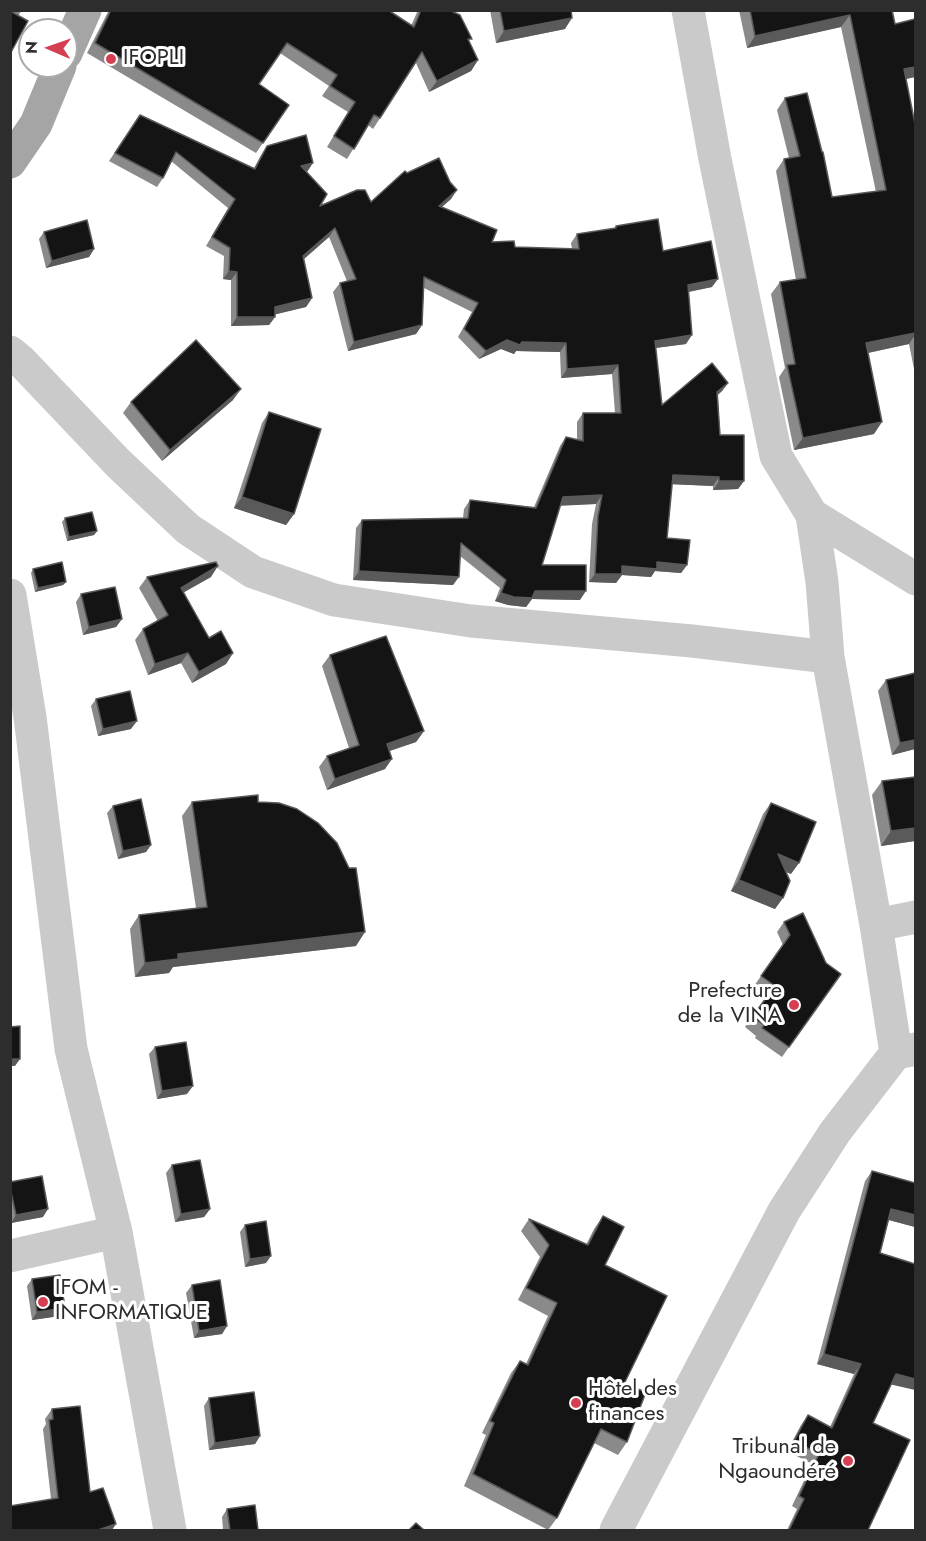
<!DOCTYPE html>
<html>
<head>
<meta charset="utf-8">
<style>
	body { margin:0 }
	#map { position:relative; width:926px; height:1541px; overflow:hidden; background:#fff; font-family:Jost,sans-serif }
	canvas { display:block }
	.frame { position:absolute; inset:0; border:12px solid #2d2d2d; pointer-events:none }
	.north { position:absolute; left:18px; top:18px; width:60px; height:60px; box-sizing:border-box; background:#fff; border:2px solid #ababab; border-radius:50%; rotate:272deg; font-size:16px; font-weight:700; line-height:24px; text-align:center; color:#2d2d2d }
	.north::after { content:''; display:block; margin:auto; width:21px; height:27px; background:#d43f51; clip-path:polygon(50% 0,100% 100%,50% 72%,0 100%) }
</style>
</head>
<body>
<div id="map">
<canvas width="926" height="1541"></canvas>
<div class="frame"></div>
<div class="north">N</div>
</div>
<script>
const g = document.querySelector('canvas').getContext('2d');
g.lineJoin = 'round';
const shape = rows => new Path2D(rows.map(r => 'M' + r).join(''));
function strokePath(path, color, width, dash) { g.strokeStyle = color; g.lineWidth = width; g.lineCap = dash ? 'butt' : 'round'; g.setLineDash(dash || []); g.stroke(path); }
function fillPath(path, color) { g.fillStyle = color; g.fill(path, 'evenodd'); }
function drawText(font, color, halo, rows, align = 'center') {
  g.font = font + ' Jost,sans-serif'; g.lineWidth = 6; g.setLineDash([]); g.textBaseline = 'middle'; g.strokeStyle = halo; g.fillStyle = color; for (const [text, x, y, turn = 0] of rows) {
    g.save(); g.translate(x, y); g.rotate((+turn || 0) * Math.PI / 180); g.textAlign = isNaN(turn) ? turn : align; if (halo) g.strokeText(text, 0, 0); g.fillText(text, 0, 0); g.restore();
  }
}
strokePath(shape([
	[688,10,715,159,776,456,812,515,822,582,828,657],
	[10,352,22,362,118,463,188,529,253,572,334,600,471,621,692,641,828,657,876,925],
	[812,515,916,579],
	[10,595,30,717,71,1049,116,1232,170,1530],
	[896,1053,876,925,916,917],
	[10,1256,116,1232],
	[616,1530,784,1211,835,1132,896,1053,916,1049]
]), '#cacaca', 33);
strokePath(shape([
	[66,53,85,10],
	[10,162,36,124,60,66]
]), '#a5a5a5', 33);
fillPath(shape([
	[10,10,22,10,18,16,10,54],
	[109,10,388,10,411,26,418,10,449,10,469,42,478,60,471,71,429,92,416,63,373,129,368,125,347,159,327,147,348,112,322,96,329,86,280,53,259,84,289,105,256,153,87,53],
	[490,10,571,10,565,29,496,43],
	[739,10,892,10,895,24,915,19,915,77,906,79,915,124,915,374,909,344,868,353,874,434,794,450,779,377,785,368,771,294,780,282,796,280,776,171,784,159,789,158,777,110,785,98,832,197,876,192,841,27,747,48],
	[140,115,254,168,261,155,267,146,307,172,306,172,320,206,371,202,407,173,451,199,441,207,492,242,515,247,572,249,571,243,577,234,614,229,616,226,663,251,712,287,689,292,686,344,655,348,662,405,728,383,722,391,718,395,720,435,744,481,738,489,713,490,713,486,672,484,667,538,687,565,681,573,655,571,651,577,622,575,616,583,589,582,592,524,596,504,560,505,542,565,580,600,532,599,526,607,508,605,495,601,500,588,460,556,453,585,353,580,356,528,362,520,463,518,464,509,470,500,534,507,560,446,566,437,577,440,577,422,583,413,615,413,612,374,561,378,560,352,516,351,514,354,501,349,479,359,458,337,472,312,424,288,422,325,416,334,348,351,333,292,340,283,347,281,329,237,304,259,312,298,306,307,275,314,275,317,269,325,231,326,231,280,223,279,224,256,206,246,228,208,171,161,163,178,157,187,109,161],
	[44,232,94,249,89,257,46,268,39,239],
	[233,400,162,461,123,413,131,402],
	[269,412,294,514,286,525,234,508,262,423],
	[65,518,97,531,94,535,67,541,62,522],
	[33,569,66,582,63,585,35,592,31,573],
	[147,577,211,577,183,592,209,638,233,653,226,664,192,683,181,663,148,675,135,640,143,629,158,621,139,588],
	[81,594,122,619,116,627,83,635,76,602],
	[330,655,424,731,416,742,390,751,385,769,327,790,319,767,327,756,349,748,322,666],
	[915,673,915,749,892,755,878,691,886,680],
	[96,699,131,729,98,736,91,706],
	[915,777,915,841,881,846,872,795,882,781],
	[192,802,258,802,356,946,173,967,169,973,135,977,130,929,139,915,196,908,182,816],
	[771,803,791,874,786,872,775,909,731,891,763,814],
	[113,806,151,845,146,852,118,859,107,813],
	[784,922,826,963,841,974,782,1057,755,1038,756,1036,745,1027,767,996,754,986,783,945,777,932],
	[155,1047,187,1094,157,1099,149,1054],
	[172,1165,210,1209,204,1217,175,1222,166,1173],
	[872,1171,915,1183,915,1227,889,1220,880,1253,891,1384,873,1423,868,1530,787,1530,797,1509,792,1506,812,1464,787,1451,801,1425,808,1415,830,1427,854,1374,817,1364,865,1181],
	[10,1182,43,1217,11,1223],
	[603,1216,605,1265,624,1384,627,1442,618,1455,594,1443,557,1518,548,1530,464,1486,486,1435,482,1433,511,1373,520,1361,526,1364,548,1316,518,1300,540,1257,521,1231,529,1219,586,1245,594,1229],
	[245,1225,266,1263,245,1267,240,1232],
	[32,1279,65,1308,60,1316,32,1320,27,1286],
	[192,1285,227,1326,222,1334,194,1338,186,1293],
	[209,1398,260,1436,255,1444,209,1450,204,1406],
	[52,1409,90,1492,51,1499,43,1429,46,1424,45,1419],
	[227,1509,258,1530,223,1530,222,1517]
]), '#8a8a8a');
fillPath(shape([
	[850,15,841,27,747,48,755,36],
	[572,18,565,29,496,43,504,31],
	[478,60,471,71,429,92,437,81],
	[915,67,915,77,896,81,904,69],
	[313,163,307,172,295,175,301,166],
	[457,190,451,199,433,215,439,206],
	[335,228,329,237,297,265,303,256],
	[94,249,89,257,46,268,52,261],
	[229,271,237,272,231,280,223,279],
	[718,279,712,287,682,293,688,285],
	[312,298,306,307,269,316,275,307],
	[237,317,275,317,269,325,231,326],
	[422,325,416,334,348,351,354,342],
	[915,333,915,335,909,344,858,355,866,343],
	[692,335,686,344,648,349,655,341],
	[507,340,522,342,566,343,560,352,516,351,514,354,501,349,479,359,486,351],
	[618,365,612,374,561,378,567,369],
	[728,383,722,391,711,400,717,392],
	[241,389,233,400,162,461,170,450],
	[882,422,874,434,794,450,803,438],
	[673,475,719,477,713,486,666,484],
	[719,481,744,481,738,489,713,490],
	[602,495,596,504,557,506,563,497],
	[242,497,294,514,286,525,234,508],
	[97,531,94,535,67,541,69,537],
	[657,562,687,565,681,573,655,571,651,577,622,575,616,583,589,582,595,574,622,566],
	[218,566,211,577,174,598,181,588],
	[359,571,459,577,453,585,353,580],
	[66,582,63,585,35,592,38,588],
	[535,591,586,591,580,600,532,599,526,607,508,605,495,601,501,593],
	[122,619,116,627,83,635,89,627],
	[188,653,181,663,148,675,155,664],
	[233,653,226,664,192,683,199,672],
	[137,721,131,729,98,736,103,729],
	[424,731,416,742,380,754,387,744],
	[915,740,915,749,892,755,900,743],
	[392,759,385,769,327,790,335,779],
	[915,828,915,841,881,846,891,831],
	[151,845,146,852,118,859,123,851],
	[778,854,799,863,791,874,770,865],
	[739,880,783,898,775,909,731,891],
	[365,932,356,946,173,967,169,973,135,977,145,963,178,954],
	[10,1059,20,1059,15,1066,10,1066],
	[193,1086,187,1094,157,1099,162,1091],
	[48,1209,43,1217,11,1223,16,1215],
	[210,1209,204,1217,175,1222,181,1214],
	[891,1209,915,1215,915,1227,885,1219],
	[271,1256,266,1263,245,1267,250,1259],
	[65,1308,60,1316,32,1320,37,1312],
	[227,1326,222,1334,194,1338,199,1331],
	[824,1354,861,1364,854,1374,817,1364],
	[896,1374,915,1379,915,1390,889,1384],
	[260,1436,255,1444,209,1450,215,1443],
	[116,1524,112,1530,98,1530]
]), '#5a5a5a');
const building = shape([
	[111,10,388,10,414,27,421,10,449,10,460,15,472,39,468,39,478,60,437,81,422,52,380,118,374,115,354,149,334,136,355,102,330,86,337,75,287,43,259,84,289,105,263,143,95,43,111,10],
	[500,10,571,10,572,18,504,31,500,10],
	[750,10,892,10,895,24,915,19,915,67,904,69,915,124,915,333,866,343,882,422,803,438,787,365,795,364,780,282,806,278,784,159,800,156,785,98,807,93,822,152,823,152,832,197,886,190,850,15,755,36,750,10],
	[12,12,28,21,10,54,10,13,12,12],
	[140,115,255,169,267,146,306,135,313,163,301,166,327,194,320,206,357,190,365,190,371,202,405,171,407,173,439,158,450,182,457,190,439,206,497,230,492,242,514,241,515,247,579,249,577,234,616,228,616,226,658,219,663,251,711,241,718,279,688,285,692,335,655,341,662,405,712,363,728,383,717,392,720,435,744,435,744,481,719,481,719,477,673,475,667,538,690,540,687,565,657,562,657,569,622,566,622,574,595,574,598,516,602,495,563,497,542,565,586,565,586,591,535,591,532,598,514,597,501,593,506,580,461,543,459,577,359,571,362,520,468,518,470,500,536,508,566,437,583,441,583,413,621,413,618,365,567,369,566,343,522,342,520,345,507,340,486,351,464,329,478,303,424,277,422,325,354,342,340,283,356,279,335,228,303,256,312,298,275,307,275,317,237,317,237,272,229,271,230,248,212,237,235,199,176,152,163,178,115,153,140,115],
	[87,220,94,249,52,261,44,232,87,220],
	[196,340,241,389,170,450,131,402,196,340],
	[269,412,321,429,294,514,242,497,269,412],
	[92,512,97,531,69,537,65,518,92,512],
	[62,562,66,582,38,588,33,569,62,562],
	[216,562,218,566,181,588,209,638,221,631,233,653,199,672,188,653,155,664,143,629,168,615,147,577,216,562],
	[115,587,122,619,89,627,81,594,115,587],
	[386,636,424,731,387,744,392,759,335,779,327,756,359,745,330,655,386,636],
	[915,673,915,740,900,743,886,680,915,673],
	[130,691,137,721,103,729,96,699,130,691],
	[915,777,915,828,891,831,882,781,915,777],
	[258,795,258,802,279,803,297,809,318,823,337,843,349,868,356,868,365,932,178,954,178,959,145,963,139,915,207,907,192,802,258,795],
	[141,799,151,845,123,851,113,806,141,799],
	[771,803,816,822,799,863,778,854,790,881,783,898,739,880,771,803],
	[803,913,826,963,841,974,789,1047,762,1028,764,1025,752,1017,775,986,761,976,790,935,784,922,803,913],
	[20,1026,20,1059,10,1059,10,1027,20,1026],
	[186,1042,193,1086,162,1091,155,1047,186,1042],
	[200,1160,210,1209,181,1214,172,1165,200,1160],
	[872,1171,915,1183,915,1215,891,1209,880,1253,915,1264,915,1379,896,1374,873,1423,910,1440,868,1530,789,1530,804,1499,799,1496,819,1454,794,1441,808,1415,832,1428,861,1364,824,1354,872,1171],
	[42,1176,48,1209,16,1215,10,1187,10,1182,42,1176],
	[603,1216,624,1227,605,1265,667,1296,624,1384,646,1392,627,1442,601,1429,557,1518,473,1474,494,1423,490,1421,520,1361,528,1365,557,1303,526,1288,549,1245,529,1219,588,1245,603,1216],
	[266,1221,271,1256,250,1259,245,1225,266,1221],
	[60,1275,65,1308,37,1312,32,1279,60,1275],
	[220,1280,227,1326,199,1331,192,1285,220,1280],
	[254,1392,260,1436,215,1443,209,1398,254,1392],
	[80,1406,90,1492,103,1488,116,1524,98,1530,10,1530,10,1506,58,1498,49,1420,53,1419,52,1409,80,1406],
	[255,1505,258,1530,230,1530,227,1509,255,1505],
	[416,1523,424,1530,409,1530,416,1523]
]);
fillPath(building, '#141414');
strokePath(building, '#5a5a5a', 1.5);
for (const [x, y, r, color] of [
	[111,59,6,"#d43f51"],
	[794,1005,6,"#d43f51"],
	[43,1302,6,"#d43f51"],
	[576,1403,6,"#d43f51"],
	[848,1461,6,"#d43f51"]
]) { const dot = new Path2D(); dot.arc(x, y, r, 0, 2 * Math.PI); g.fillStyle = color; g.fill(dot); strokePath(dot, '#fff', 2); }
drawText('22px', '#2d2d2d', '#fff', [
	["IFOPLI",123,59],
	["Prefecture",782,992,"right"],
	["de la VINA",782,1017,"right"],
	["IFOM -",55,1289],
	["INFORMATIQUE",55,1314],
	["Hôtel des",588,1390],
	["finances",588,1415],
	["Tribunal de",836,1448,"right"],
	["Ngaoundéré",836,1473,"right"]
], 'left');
</script>
</body>
</html>
